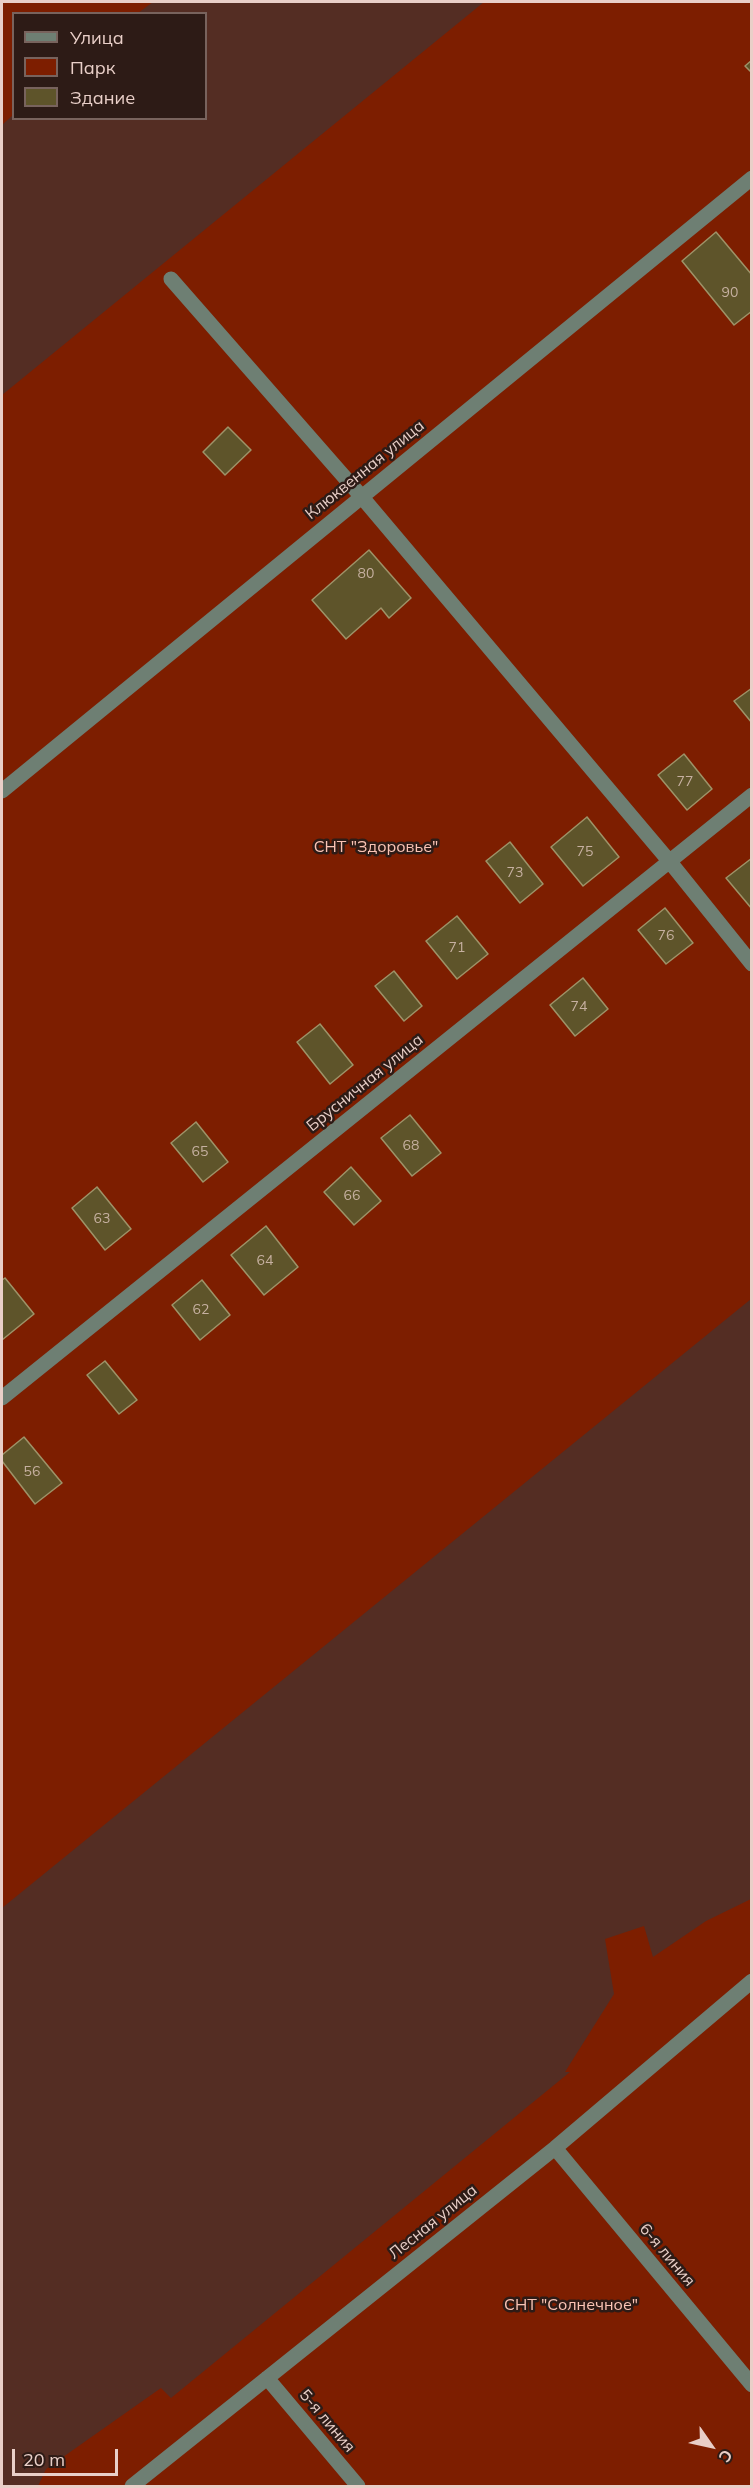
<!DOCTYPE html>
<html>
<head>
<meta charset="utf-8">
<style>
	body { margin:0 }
	#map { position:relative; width:753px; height:2488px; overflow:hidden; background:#542d23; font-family:Mulish,sans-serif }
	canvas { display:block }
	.frame { position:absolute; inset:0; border:3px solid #e9cfc8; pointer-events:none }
	.legend { position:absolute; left:12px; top:12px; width:195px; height:108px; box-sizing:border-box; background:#2d1b16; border:2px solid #78635d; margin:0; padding:8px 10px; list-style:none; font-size:18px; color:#e9cfc8 }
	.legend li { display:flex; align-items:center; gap:12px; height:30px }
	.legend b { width:30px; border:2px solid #78635d }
	.north { position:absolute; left:681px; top:2416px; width:60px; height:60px; -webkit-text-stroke:4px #2d1b16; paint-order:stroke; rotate:124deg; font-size:16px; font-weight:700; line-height:24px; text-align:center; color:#e9cfc8 }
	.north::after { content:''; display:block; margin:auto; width:21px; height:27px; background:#e9cfc8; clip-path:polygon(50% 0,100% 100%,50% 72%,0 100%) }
	.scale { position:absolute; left:12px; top:2449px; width:106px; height:27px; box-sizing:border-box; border:3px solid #e9cfc8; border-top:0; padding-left:8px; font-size:18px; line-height:21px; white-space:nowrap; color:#e9cfc8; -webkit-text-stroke:4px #2d1b16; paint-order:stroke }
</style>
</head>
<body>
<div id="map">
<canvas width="753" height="2488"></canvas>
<div class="frame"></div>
<ul class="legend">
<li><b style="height:8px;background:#6e7f73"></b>Улица</li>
<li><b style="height:16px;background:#7d1e00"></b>Парк</li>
<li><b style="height:16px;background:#5e542a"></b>Здание</li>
</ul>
<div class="north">С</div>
<div class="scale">20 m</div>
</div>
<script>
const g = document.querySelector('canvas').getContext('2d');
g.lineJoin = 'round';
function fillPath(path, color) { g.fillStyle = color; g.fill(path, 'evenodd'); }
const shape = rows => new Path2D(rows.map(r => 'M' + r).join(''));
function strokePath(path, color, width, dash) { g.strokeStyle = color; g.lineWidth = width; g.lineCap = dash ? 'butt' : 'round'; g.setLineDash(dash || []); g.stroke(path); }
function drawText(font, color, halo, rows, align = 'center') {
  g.font = font + ' Mulish,sans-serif'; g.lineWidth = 5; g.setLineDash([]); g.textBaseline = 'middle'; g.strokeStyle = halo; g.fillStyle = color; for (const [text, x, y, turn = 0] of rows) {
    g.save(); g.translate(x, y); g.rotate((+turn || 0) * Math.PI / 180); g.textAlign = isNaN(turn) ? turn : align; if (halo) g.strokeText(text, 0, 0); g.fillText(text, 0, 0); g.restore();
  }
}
fillPath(shape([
	[2,2,153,2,138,13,14,14,13,115,2,125],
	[484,2,751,2,751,1299,2,1908,2,395],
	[751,1899,751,2486,38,2486,46,2469,161,2388,171,2398,570,2072,565,2072,614,1994,605,1939,644,1926,653,1957,706,1921]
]), '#7d1e00');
const building = shape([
	[752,60,752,73,745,66,752,60],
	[716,232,752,275,752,311,734,325,682,261,716,232],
	[228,427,251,450,225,475,203,452,228,427],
	[369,550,411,598,389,618,381,608,346,639,312,600,369,550],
	[752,688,752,723,734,701,752,688],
	[684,754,712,789,687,810,658,775,684,754],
	[587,817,619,857,583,886,551,847,587,817],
	[510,842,543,884,520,903,486,861,510,842],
	[752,858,752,909,726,878,752,858],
	[665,908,693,943,666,964,638,930,665,908],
	[457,916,488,954,457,979,426,941,457,916],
	[394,971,422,1006,404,1021,375,986,394,971],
	[583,978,608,1009,575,1036,550,1005,583,978],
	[320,1024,353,1065,330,1084,297,1042,320,1024],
	[410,1115,441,1153,412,1176,381,1138,410,1115],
	[196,1122,228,1162,203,1182,171,1143,196,1122],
	[351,1167,381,1201,354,1225,324,1192,351,1167],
	[97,1187,131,1229,105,1250,72,1208,97,1187],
	[266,1226,298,1267,264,1295,231,1255,266,1226],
	[5,1278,34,1314,2,1340,2,1280,5,1278],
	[202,1280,230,1315,200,1340,172,1305,202,1280],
	[105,1361,137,1400,119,1414,87,1375,105,1361],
	[24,1437,62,1483,35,1504,2,1461,2,1455,24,1437]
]);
fillPath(building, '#5e542a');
strokePath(building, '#9e9368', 1.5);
strokePath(shape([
	[171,279,361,496,670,862,752,964],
	[2,791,752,178],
	[2,1398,752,795],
	[555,2148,752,2385],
	[267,2378,358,2486],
	[132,2486,555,2148,752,1981]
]), '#6e7f73', 15);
drawText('14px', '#c6b0a0', null, [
	["90",730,293],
	["80",366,574],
	["77",685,782],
	["75",585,852],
	["73",515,873],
	["76",666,936],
	["71",457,948],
	["74",579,1007],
	["68",411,1146],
	["65",200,1152],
	["66",352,1196],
	["63",102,1219],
	["64",265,1261],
	["62",201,1310],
	["56",32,1472]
]);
drawText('16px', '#e9cfc8', '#2d1b16', [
	["Клюквенная улица",365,470,-39],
	["Брусничная улица",365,1083,-39],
	["Лесная улица",433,2222,-39],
	["6-я линия",667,2255,50],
	["5-я линия",327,2421,50]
]);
drawText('16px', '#fbc4b5', '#2d1b16', [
	["СНТ \"Здоровье\"",376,847],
	["СНТ \"Солнечное\"",571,2305]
]);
</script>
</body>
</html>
